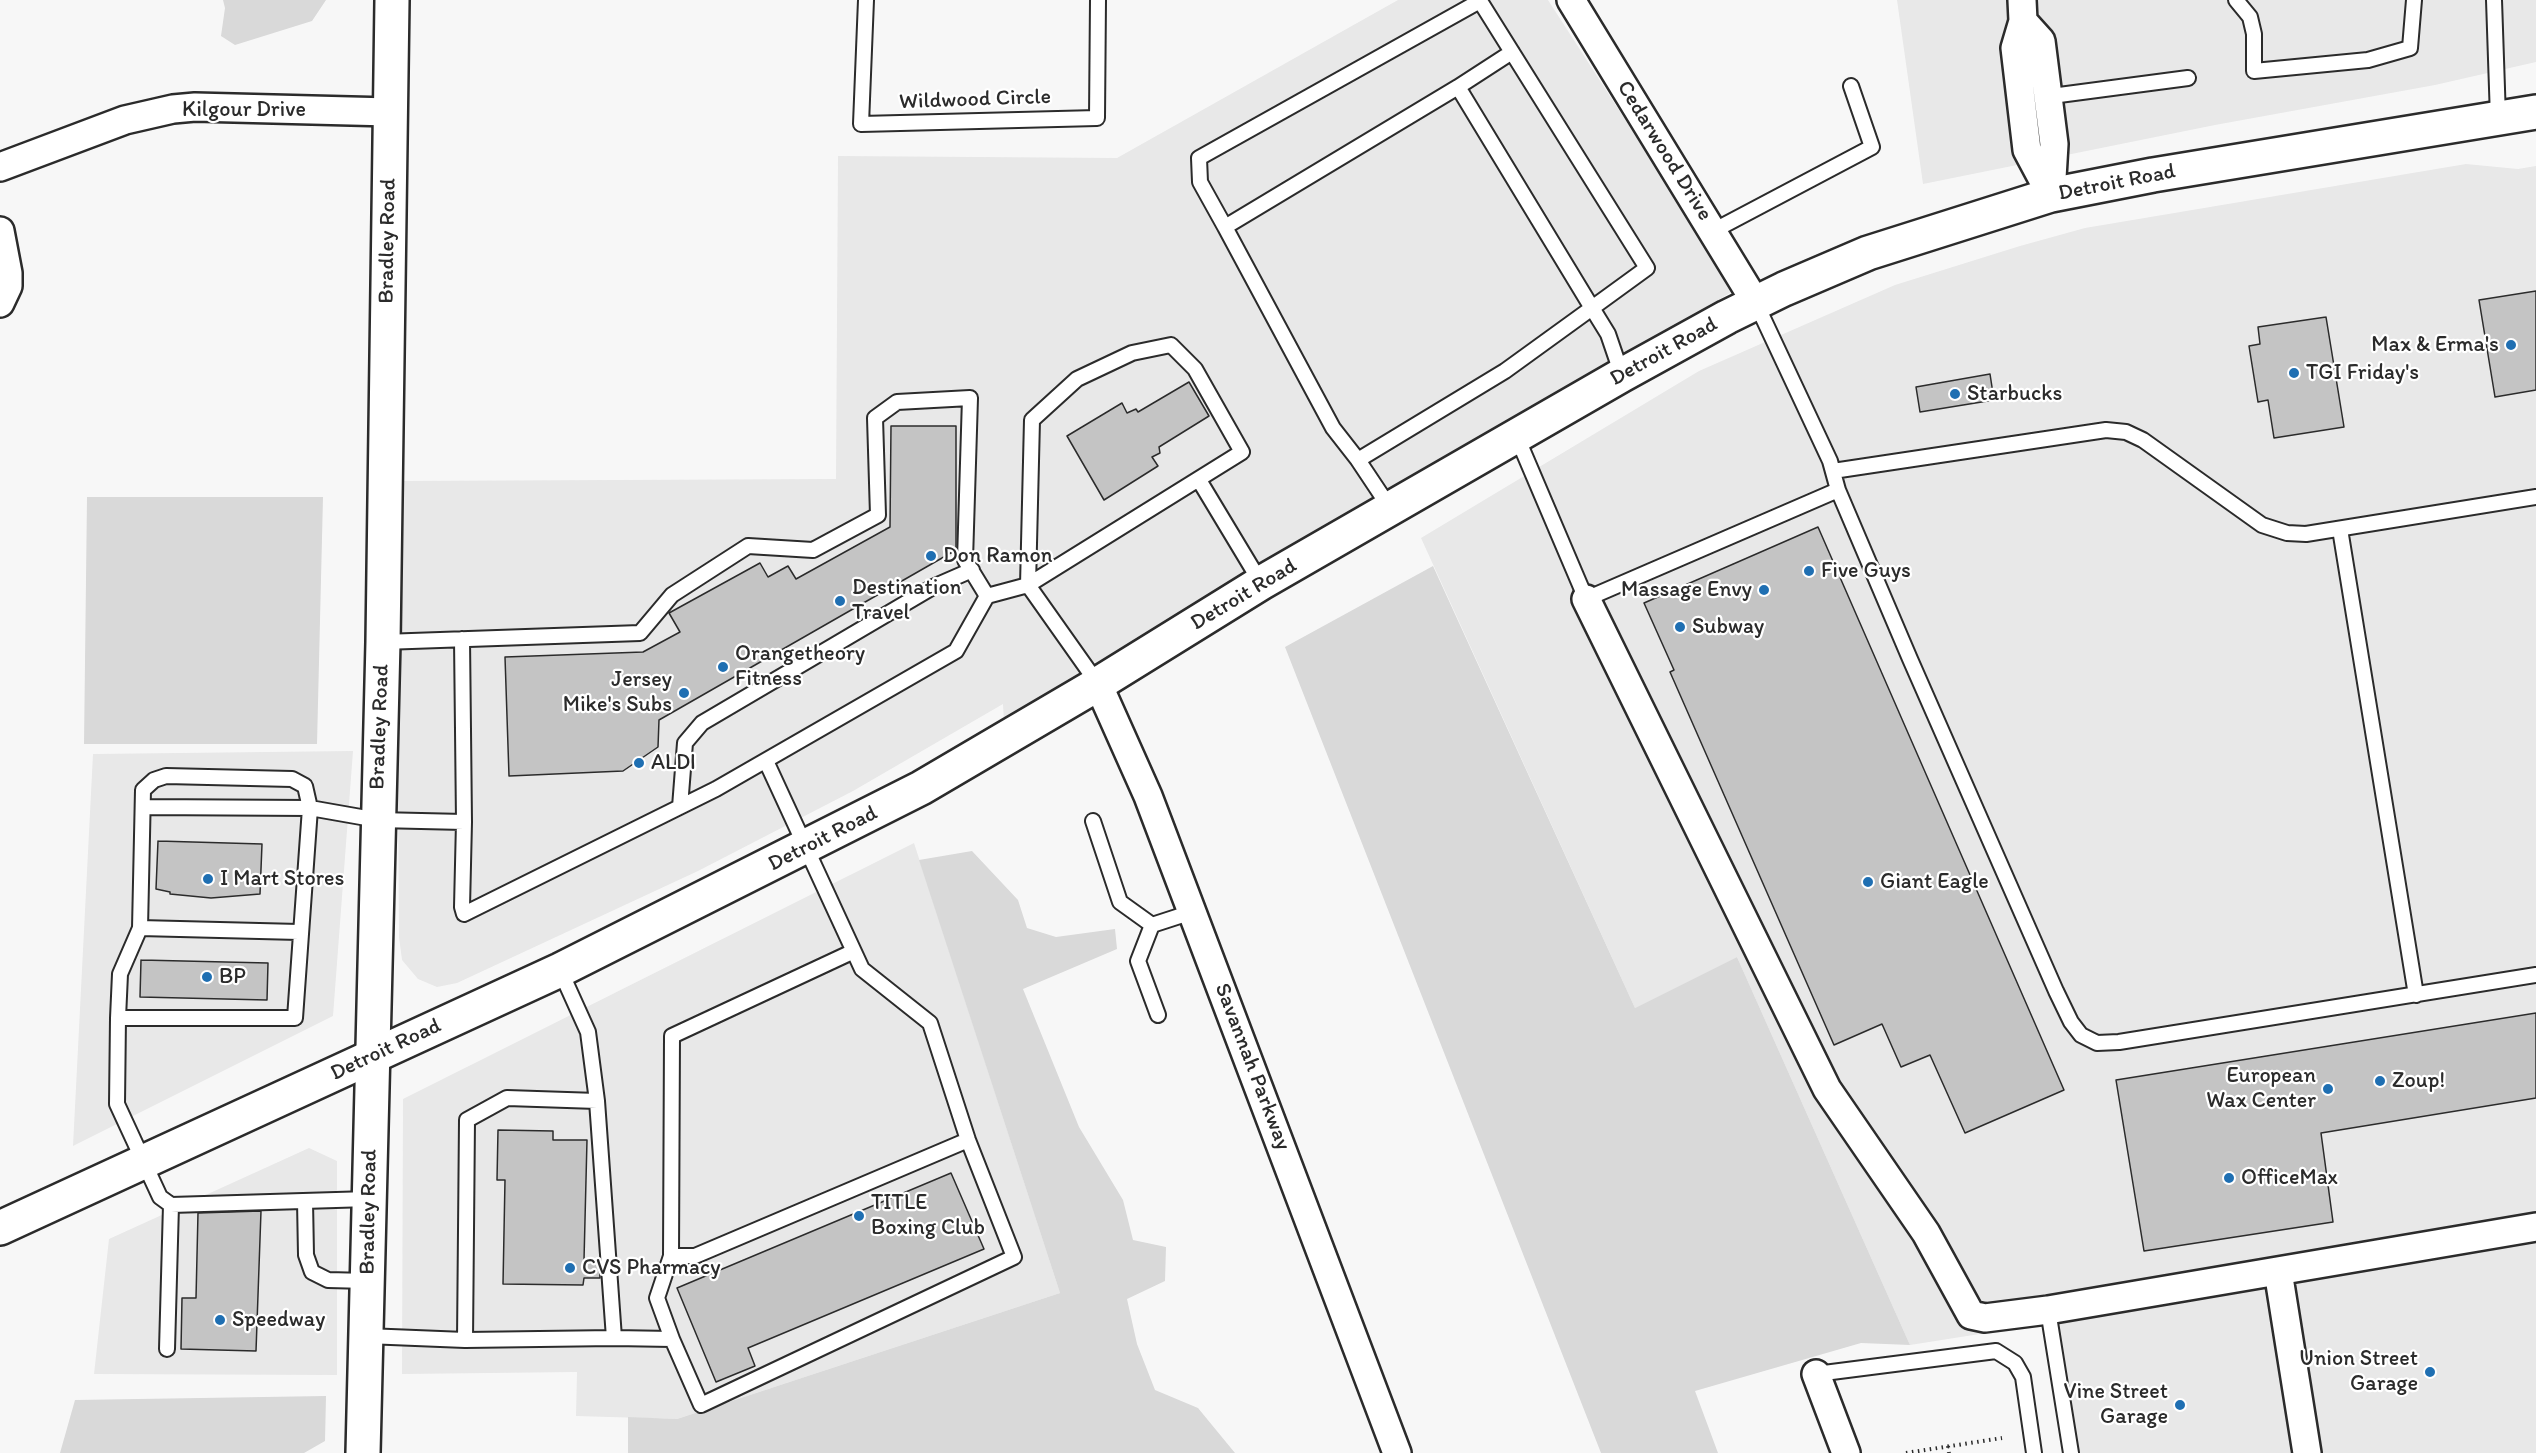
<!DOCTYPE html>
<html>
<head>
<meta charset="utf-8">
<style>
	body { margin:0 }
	canvas { display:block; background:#f7f7f7 }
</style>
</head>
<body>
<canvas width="2536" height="1453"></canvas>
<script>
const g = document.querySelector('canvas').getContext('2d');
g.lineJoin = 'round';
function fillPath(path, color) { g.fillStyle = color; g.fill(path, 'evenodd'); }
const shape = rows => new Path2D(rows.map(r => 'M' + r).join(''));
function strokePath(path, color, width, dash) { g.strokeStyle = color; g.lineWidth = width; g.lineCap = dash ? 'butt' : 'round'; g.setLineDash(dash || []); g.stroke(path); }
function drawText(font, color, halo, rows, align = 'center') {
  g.font = font + ' Itim,sans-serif'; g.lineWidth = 4.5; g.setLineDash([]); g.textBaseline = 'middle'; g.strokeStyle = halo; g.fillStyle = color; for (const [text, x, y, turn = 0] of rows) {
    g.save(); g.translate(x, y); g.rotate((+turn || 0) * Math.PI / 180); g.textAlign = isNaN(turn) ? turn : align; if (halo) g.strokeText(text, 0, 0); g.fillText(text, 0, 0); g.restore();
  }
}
fillPath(shape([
	[1398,0,1548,0,1735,290,1004,722,1003,704,853,791,698,871,457,983,437,987,418,979,402,960,399,937,396,481,836,479,838,156,1117,158],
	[1897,0,2536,0,2536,62,2435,85,2215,125,1923,184],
	[2466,164,2518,169,2536,166,2536,1453,2064,1453,2043,1324,1910,1345,1737,957,1635,1008,1421,538,1699,371,1895,285,2020,246,2085,228],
	[353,751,333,1016,73,1146,93,754],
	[914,843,1060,1293,677,1419,576,1416,577,1372,402,1374,403,1099],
	[309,1148,337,1161,337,1375,94,1374,109,1239]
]), '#e8e8e8');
fillPath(shape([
	[223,0,326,0,312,21,235,45,221,36,225,8],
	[87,497,323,497,317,744,84,744],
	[1433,566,1635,1008,1737,957,1910,1345,1861,1343,1695,1391,1718,1453,1601,1453,1285,647],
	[972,851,1018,900,1027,928,1056,937,1115,929,1117,949,1023,989,1079,1127,1123,1200,1133,1240,1166,1247,1165,1281,1127,1299,1137,1344,1155,1390,1198,1408,1235,1453,628,1453,628,1417,677,1419,1060,1293,919,860],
	[326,1396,325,1441,304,1453,60,1453,75,1400]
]), '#d9d9d9');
const building = shape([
	[2536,291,2536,390,2495,397,2479,300,2536,291],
	[2326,317,2344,427,2274,438,2268,400,2258,402,2249,346,2260,344,2258,327,2326,317],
	[1990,374,1994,400,1920,412,1916,387,1990,374],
	[1189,382,1209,416,1159,447,1160,453,1152,457,1158,466,1104,500,1067,436,1122,403,1127,413,1136,409,1138,412,1189,382],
	[891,426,956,426,956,550,659,720,658,747,623,771,509,776,505,657,643,652,680,632,669,613,760,563,768,577,788,566,796,579,890,527,891,426],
	[1818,527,2064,1090,1965,1133,1930,1055,1901,1067,1882,1024,1834,1045,1670,672,1674,670,1644,603,1818,527],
	[158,841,262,844,260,894,211,898,170,894,170,892,156,889,158,841],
	[141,960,268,963,267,1000,140,997,141,960],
	[2536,1013,2536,1098,2321,1133,2333,1222,2144,1251,2116,1080,2536,1013],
	[498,1130,553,1131,553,1140,587,1140,584,1260,599,1261,600,1278,584,1278,583,1285,503,1284,505,1180,497,1180,498,1130],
	[951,1173,984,1249,748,1348,755,1366,716,1382,677,1288,951,1173],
	[261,1211,256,1351,181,1349,182,1298,196,1298,198,1213,261,1211]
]);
fillPath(building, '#c4c4c4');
strokePath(building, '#2b2b2b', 1.5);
const service = shape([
	[866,0,861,124,1097,118,1098,0],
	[2236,0,2250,17,2254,34,2254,71,2368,60,2410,48,2414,0],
	[2494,0,2498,118],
	[1458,87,1512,52],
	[2044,97,2188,78],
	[1225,227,1200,182,1199,158,1480,1,1647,268,1592,308,1505,371,1358,460,1333,428,1225,227,1458,87,1592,308,1608,334,1622,375],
	[1713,231,1872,147,1851,86],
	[1756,303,1830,461,1838,490,1910,659,2056,991,2071,1022,2081,1035,2097,1043,2119,1042,2536,975],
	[1517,437,1586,599,1838,490],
	[1358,460,1390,508],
	[1833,471,2106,430,2126,432,2143,440,2262,525,2287,533,2306,534,2536,497],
	[1199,480,1261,583],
	[2340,529,2416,995],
	[462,639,464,822],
	[383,642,640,633,672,595,748,546,813,550,878,515,875,418,897,402,970,398,965,560,987,596],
	[680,807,685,743,702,723,933,587,972,570],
	[1093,821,1120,902,1152,925,1192,912],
	[1152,925,1138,961,1158,1015],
	[140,928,143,790,154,780,166,776,292,779,305,786,310,808,143,807],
	[118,1018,120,974,140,928,299,932],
	[369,1199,171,1205,160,1197,117,1104,118,1018,295,1018,310,808,378,820,464,822,462,907,464,914,716,789,956,651,987,596,1028,585,1032,420,1077,379,1132,353,1171,345,1195,369,1242,452,1028,585,1098,684],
	[305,1201,306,1255,312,1272,328,1280,367,1281],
	[671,1256,695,1256,968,1140],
	[2048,1310,2071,1453],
	[366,1336,465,1340,614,1338,597,1101,588,1032,560,970],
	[614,1338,672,1339,701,1405,1014,1257,968,1140,930,1023,862,969,766,761],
	[672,1339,657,1298,671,1256,672,1036,852,952],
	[465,1340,467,1120,507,1098,597,1101],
	[167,1349,171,1205],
	[1816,1374,1996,1351,2015,1363,2023,1377,2034,1453]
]);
const minor = shape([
	[1571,0,1756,303],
	[2022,0,2023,21,2015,48,2027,150,2051,195],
	[2023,21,2041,41,2054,144,2051,195],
	[0,167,125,120,173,109,195,107,390,112],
	[0,231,8,273,8,286,0,303],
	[1586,599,1827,1089,1926,1233,1971,1315,1985,1318,2048,1310,2536,1227],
	[1098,684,1148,796,1397,1453],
	[2278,1271,2307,1453],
	[1816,1374,1846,1453]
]);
const tertiary = shape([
	[363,1453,383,642,392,0]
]);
const primary = shape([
	[0,1228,560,970,921,788,1098,684,1261,583,1622,375,1727,317,1784,289,1868,253,2051,195,2153,175,2536,112]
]);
strokePath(service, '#2b2b2b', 18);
strokePath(minor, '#2b2b2b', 32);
strokePath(tertiary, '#2b2b2b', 38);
strokePath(primary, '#2b2b2b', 38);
strokePath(shape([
	[1948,1446,1949,1453],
	[1906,1453,2002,1438]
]), '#2b2b2b', 4, [1.5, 4.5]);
strokePath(service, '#fff', 14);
strokePath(minor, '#fff', 27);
strokePath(tertiary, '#fff', 33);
strokePath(primary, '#fff', 33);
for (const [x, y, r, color] of [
	[2511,345,6,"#1f6fb2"],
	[2294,373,6,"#1f6fb2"],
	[1955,394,6,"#1f6fb2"],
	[931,556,6,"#1f6fb2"],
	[1809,571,6,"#1f6fb2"],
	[1764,590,6,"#1f6fb2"],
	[840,601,6,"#1f6fb2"],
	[1680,627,6,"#1f6fb2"],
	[723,667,6,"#1f6fb2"],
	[684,693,6,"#1f6fb2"],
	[639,763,6,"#1f6fb2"],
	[208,879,6,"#1f6fb2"],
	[1868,882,6,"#1f6fb2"],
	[207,977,6,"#1f6fb2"],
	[2380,1081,6,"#1f6fb2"],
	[2328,1089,6,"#1f6fb2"],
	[2229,1178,6,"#1f6fb2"],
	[859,1216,6,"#1f6fb2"],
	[570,1268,6,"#1f6fb2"],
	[220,1320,6,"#1f6fb2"],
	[2430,1372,6,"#1f6fb2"],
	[2180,1405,6,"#1f6fb2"]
]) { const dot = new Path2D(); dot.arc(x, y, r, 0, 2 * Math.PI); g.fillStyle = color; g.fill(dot); strokePath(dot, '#fff', 2); }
drawText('22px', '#2b2b2b', '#fff', [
	["Wildwood Circle",975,100,-2],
	["Kilgour Drive",244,110],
	["Cedarwood Drive",1664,151,58],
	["Detroit Road",2117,183,-11],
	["Bradley Road",388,241,-89],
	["Detroit Road",1664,352,-29],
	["Detroit Road",1244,595,-31],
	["Bradley Road",380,727,-88],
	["Detroit Road",823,839,-27],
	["Detroit Road",386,1050,-25],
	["Savannah Parkway",1252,1067,69],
	["Bradley Road",369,1212,-89]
]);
drawText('22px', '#2b2b2b', '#fff', [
	["Max & Erma's",2499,345,"right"],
	["TGI Friday's",2306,373],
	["Starbucks",1967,394],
	["Don Ramon",943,556],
	["Five Guys",1821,571],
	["Destination",852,588],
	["Travel",852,613],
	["Massage Envy",1752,590,"right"],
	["Subway",1692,627],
	["Orangetheory",735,654],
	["Fitness",735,679],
	["Jersey",672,680,"right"],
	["Mike's Subs",672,705,"right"],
	["ALDI",651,763],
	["I Mart Stores",220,879],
	["Giant Eagle",1880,882],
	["BP",219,977],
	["European",2316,1076,"right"],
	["Wax Center",2316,1101,"right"],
	["Zoup!",2392,1081],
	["OfficeMax",2241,1178],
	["TITLE",871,1203],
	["Boxing Club",871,1228],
	["CVS Pharmacy",582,1268],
	["Speedway",232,1320],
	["Union Street",2418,1359,"right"],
	["Garage",2418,1384,"right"],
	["Vine Street",2168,1392,"right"],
	["Garage",2168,1417,"right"]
], 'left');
</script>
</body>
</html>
